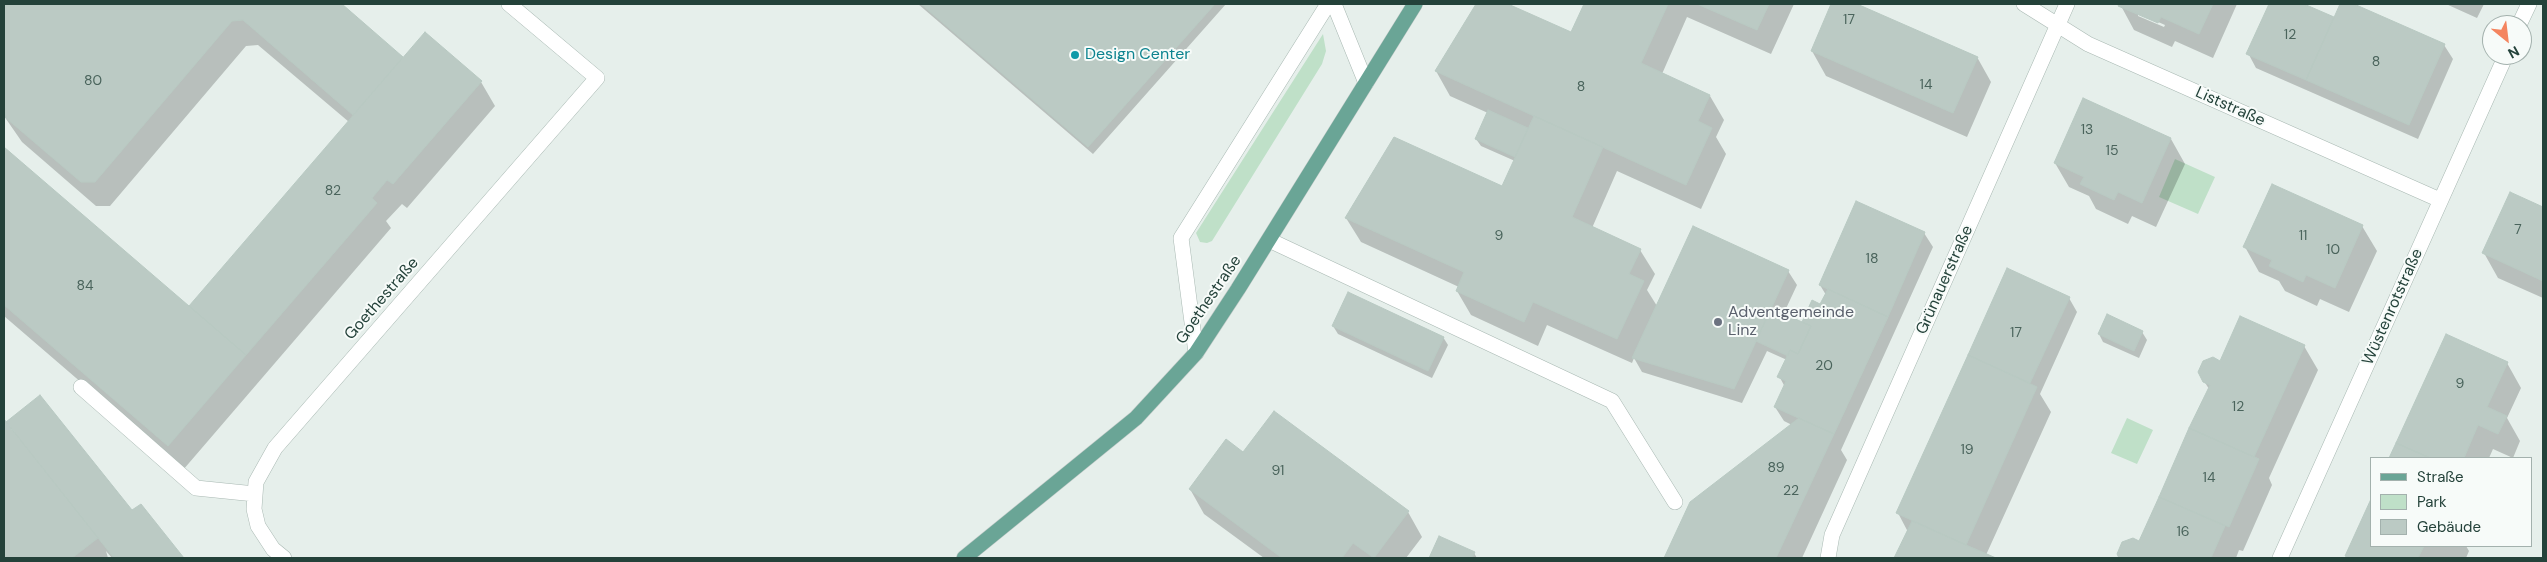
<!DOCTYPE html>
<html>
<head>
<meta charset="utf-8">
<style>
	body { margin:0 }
	#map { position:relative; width:2547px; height:562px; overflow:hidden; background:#e6efeb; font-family:"DM Sans",sans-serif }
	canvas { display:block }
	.frame { position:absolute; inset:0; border:5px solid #24423a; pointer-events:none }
	.legend { position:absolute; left:2370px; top:457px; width:162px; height:90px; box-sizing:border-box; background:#f7fbf9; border:1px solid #a3b1ad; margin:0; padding:6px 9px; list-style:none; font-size:15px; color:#24423a }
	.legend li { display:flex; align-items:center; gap:10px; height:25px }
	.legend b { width:25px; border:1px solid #a3b1ad }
	.north { position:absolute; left:2482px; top:15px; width:50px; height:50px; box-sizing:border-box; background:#f7fbf9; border:1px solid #a3b1ad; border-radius:50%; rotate:151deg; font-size:14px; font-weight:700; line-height:20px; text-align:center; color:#24423a }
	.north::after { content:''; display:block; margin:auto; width:18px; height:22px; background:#f4845f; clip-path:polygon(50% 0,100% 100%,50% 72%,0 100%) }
</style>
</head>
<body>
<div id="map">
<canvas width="2547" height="562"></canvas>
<div class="frame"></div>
<ul class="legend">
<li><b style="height:6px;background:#6aa596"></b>Straße</li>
<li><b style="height:14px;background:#bfe0c8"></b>Park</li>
<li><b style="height:14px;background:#bbcac4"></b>Gebäude</li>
</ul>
<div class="north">N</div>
</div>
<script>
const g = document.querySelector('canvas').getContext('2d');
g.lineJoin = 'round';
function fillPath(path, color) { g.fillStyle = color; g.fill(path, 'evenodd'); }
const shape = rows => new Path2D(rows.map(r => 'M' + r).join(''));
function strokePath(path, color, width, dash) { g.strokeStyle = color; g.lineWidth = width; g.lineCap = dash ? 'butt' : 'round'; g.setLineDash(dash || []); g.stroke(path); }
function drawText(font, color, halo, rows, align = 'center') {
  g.font = font + ' "DM Sans",sans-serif'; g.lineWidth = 4; g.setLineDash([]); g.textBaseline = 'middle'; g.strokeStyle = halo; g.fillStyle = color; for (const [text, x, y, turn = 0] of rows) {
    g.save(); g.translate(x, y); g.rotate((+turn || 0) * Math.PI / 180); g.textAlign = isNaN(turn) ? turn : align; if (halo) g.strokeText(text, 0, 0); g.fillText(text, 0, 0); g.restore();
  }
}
fillPath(shape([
	[1323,34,1326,51,1322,64,1212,241,1207,243,1200,242,1196,233],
	[2175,159,2215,177,2198,214,2159,197],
	[2127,418,2153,430,2137,464,2111,453]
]), '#bfe0c8');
fillPath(shape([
	[4,4,340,4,403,59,481,82,495,106,407,208,402,204,386,221,391,228,183,470,4,316,4,148,189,308,349,122,258,45,246,46,110,206,96,206,22,142,4,116],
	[918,4,1226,4,1093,154],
	[1477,4,1505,4,1572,34,1586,4,1794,4,1771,54,1687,17,1662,74,1710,96,1724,120,1716,137,1726,154,1701,209,1617,171,1592,228,1640,250,1655,274,1647,290,1657,306,1788,271,1797,285,1783,315,1805,325,1821,306,1826,295,1820,285,1924,233,1933,247,1841,450,1847,460,1802,558,1666,558,1691,503,1792,425,1784,421,1775,407,1785,387,1779,376,1787,360,1767,351,1742,403,1642,372,1634,358,1632,363,1547,325,1538,346,1471,315,1457,291,1459,287,1361,242,1346,218,1503,187,1515,161,1481,146,1476,139,1488,113,1450,96,1436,71],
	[1833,4,1854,4,1977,57,1991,82,1967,137,1826,76,1812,51],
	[2120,4,2237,4,2213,58,2175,41,2172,47,2134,30],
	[2138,13,2165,25,2164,27,2138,16],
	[2270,4,2301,4,2335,19,2342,4,2351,4,2444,45,2453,59,2418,139,2256,68,2248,53],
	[2446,4,2484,4,2477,18],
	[2084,99,2171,139,2185,164,2156,227,2132,216,2128,224,2096,209,2089,196,2069,187,2055,163],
	[2511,194,2543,209,2543,298,2498,278,2484,253],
	[2362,226,2377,251,2349,312,2320,299,2317,306,2285,291,2279,281,2259,272,2245,247],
	[2008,270,2069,298,2077,312,2040,394,2051,412,1986,555,1993,558,1896,558,1908,532,1898,513],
	[1333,326,1443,337,1448,345,1432,378,1338,334],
	[2142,332,2147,340,2139,358,2103,342,2099,334],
	[2446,336,2507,363,2521,388,2507,418,2520,441,2513,458,2493,449,2489,458,2391,458],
	[2304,346,2318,370,2269,478,2272,485,2243,551,2239,550,2236,558,2121,558,2118,554,2140,543,2209,389,2204,381,2221,362],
	[4,422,10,429,132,512,140,506,182,558,112,558,106,551,108,558,4,558],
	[1244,454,1408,512,1422,537,1406,558,1264,558,1204,514,1190,489],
	[1440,538,1474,553,1477,558,1430,558],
	[2371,546,2466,546,2469,551,2466,558,2348,558,2347,556]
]), '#0003');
const building = shape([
	[4,4,342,4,403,57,353,115,243,20,232,21,95,182,81,182,6,118,4,104,4,4],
	[921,4,1215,4,1088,147,921,4],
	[1476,4,1508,4,1571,32,1584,4,1668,4,1641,63,1710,95,1698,121,1712,128,1686,185,1435,71,1476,4],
	[1697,4,1769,4,1757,30,1697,4],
	[1831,4,1857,4,1978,57,1953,113,1811,51,1831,4],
	[2119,4,2213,4,2199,34,2161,17,2158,23,2118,6,2119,4],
	[2269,4,2304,4,2334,17,2306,80,2246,54,2269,4],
	[2340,4,2354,4,2445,44,2409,125,2306,80,2340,4],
	[425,32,482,81,393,184,387,180,372,198,377,203,246,355,189,306,425,32],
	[2083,98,2171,138,2142,203,2118,192,2114,200,2080,184,2084,177,2054,163,2083,98],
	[1488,110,1528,128,1515,157,1475,139,1488,110],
	[1534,116,1603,147,1572,217,1641,249,1629,274,1644,281,1617,339,1533,302,1524,322,1456,291,1464,272,1345,218,1394,137,1502,186,1534,116],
	[4,147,246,355,168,446,4,305,4,147],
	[2272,184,2363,225,2335,288,2306,275,2303,282,2269,266,2272,260,2243,247,2272,184],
	[2510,192,2543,207,2543,281,2482,253,2510,192],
	[1856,201,1925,232,1888,317,1819,285,1856,201],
	[1693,226,1789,270,1734,389,1632,358,1693,226],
	[2007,268,2070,297,2030,383,1968,355,2007,268],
	[1828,289,1888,317,1834,434,1774,407,1786,381,1777,377,1790,350,1798,354,1811,326,1802,322,1812,300,1820,304,1828,289],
	[1348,292,1444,337,1428,371,1332,326,1348,292],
	[1771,308,1811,326,1798,354,1790,350,1788,356,1756,341,1771,308],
	[2107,314,2143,331,2134,351,2098,334,2107,314],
	[2240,316,2305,345,2254,457,2189,428,2210,385,2203,382,2198,372,2203,361,2213,357,2220,361,2240,316],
	[2446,334,2508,362,2487,407,2507,416,2498,434,2478,425,2464,458,2430,458,2396,443,2446,334],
	[1968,355,2037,387,1966,545,1896,513,1968,355],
	[40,395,132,510,141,504,184,558,114,558,6,422,40,395],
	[1274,411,1409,511,1374,558,1353,543,1342,558,1282,558,1189,489,1226,439,1243,452,1274,411],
	[1799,418,1834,434,1776,558,1664,558,1690,502,1799,418],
	[4,419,98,538,72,558,4,558,4,419],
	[2189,428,2259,459,2229,527,2159,497,2189,428],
	[2396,443,2430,458,2389,458,2396,443],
	[2159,497,2225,526,2211,558,2119,558,2117,554,2122,542,2133,538,2139,541,2159,497],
	[2371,499,2371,546,2424,546,2418,558,2350,558,2345,556,2371,499],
	[1912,521,1966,545,1996,558,1894,558,1912,521],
	[1439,536,1475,552,1472,558,1429,558,1439,536]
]);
fillPath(building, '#bbcac4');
strokePath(building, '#b8c9c2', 1);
const minor = shape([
	[1334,4,1366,83],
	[2024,4,2088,44,2440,200],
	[2519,25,2529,4],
	[1269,240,1612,401,1675,502],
	[1196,353,1181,238,1328,4],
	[81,387,196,488,255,494],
	[284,558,273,549,258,526,254,509,256,482,275,448,597,78,509,4],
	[1828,558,1832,535,2067,4],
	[2280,558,2506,55]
]);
const major = shape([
	[964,558,1136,418,1196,353,1238,289,1415,4]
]);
strokePath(minor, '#a8b8b2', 16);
strokePath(major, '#c2cac8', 16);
strokePath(minor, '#fff', 15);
strokePath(major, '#6aa596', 15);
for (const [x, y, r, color] of [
	[1075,55,5,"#0f9aa8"],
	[1718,322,5,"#6b7280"]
]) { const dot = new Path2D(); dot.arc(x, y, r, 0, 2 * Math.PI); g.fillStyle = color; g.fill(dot); strokePath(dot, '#f7fbf9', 2); }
drawText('14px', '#4a645c', null, [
	["17",1849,20],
	["12",2290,35],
	["8",2376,62],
	["80",93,81],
	["14",1926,85],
	["8",1581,87],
	["13",2087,130],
	["15",2112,151],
	["82",333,191],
	["7",2518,230],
	["9",1499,236],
	["11",2303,236],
	["10",2333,250],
	["18",1872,259],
	["84",85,286],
	["17",2016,333],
	["20",1824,366],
	["9",2460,384],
	["12",2238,407],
	["19",1967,450],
	["89",1776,468],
	["91",1278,471],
	["14",2209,478],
	["22",1791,491],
	["16",2183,532]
]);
drawText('16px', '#0d838f', '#f7fbf9', [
	["Design Center",1085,55]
], 'left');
drawText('16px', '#24423a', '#f7fbf9', [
	["Liststraße",2230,107,24],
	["Grünauerstraße",1945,280,-66],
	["Goethestraße",382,299,-49],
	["Goethestraße",1209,300,-56],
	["Wüstenrotstraße",2393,307,-66]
]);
drawText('16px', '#5b616d', '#f7fbf9', [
	["Adventgemeinde",1728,313],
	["Linz",1728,331]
], 'left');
</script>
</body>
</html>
